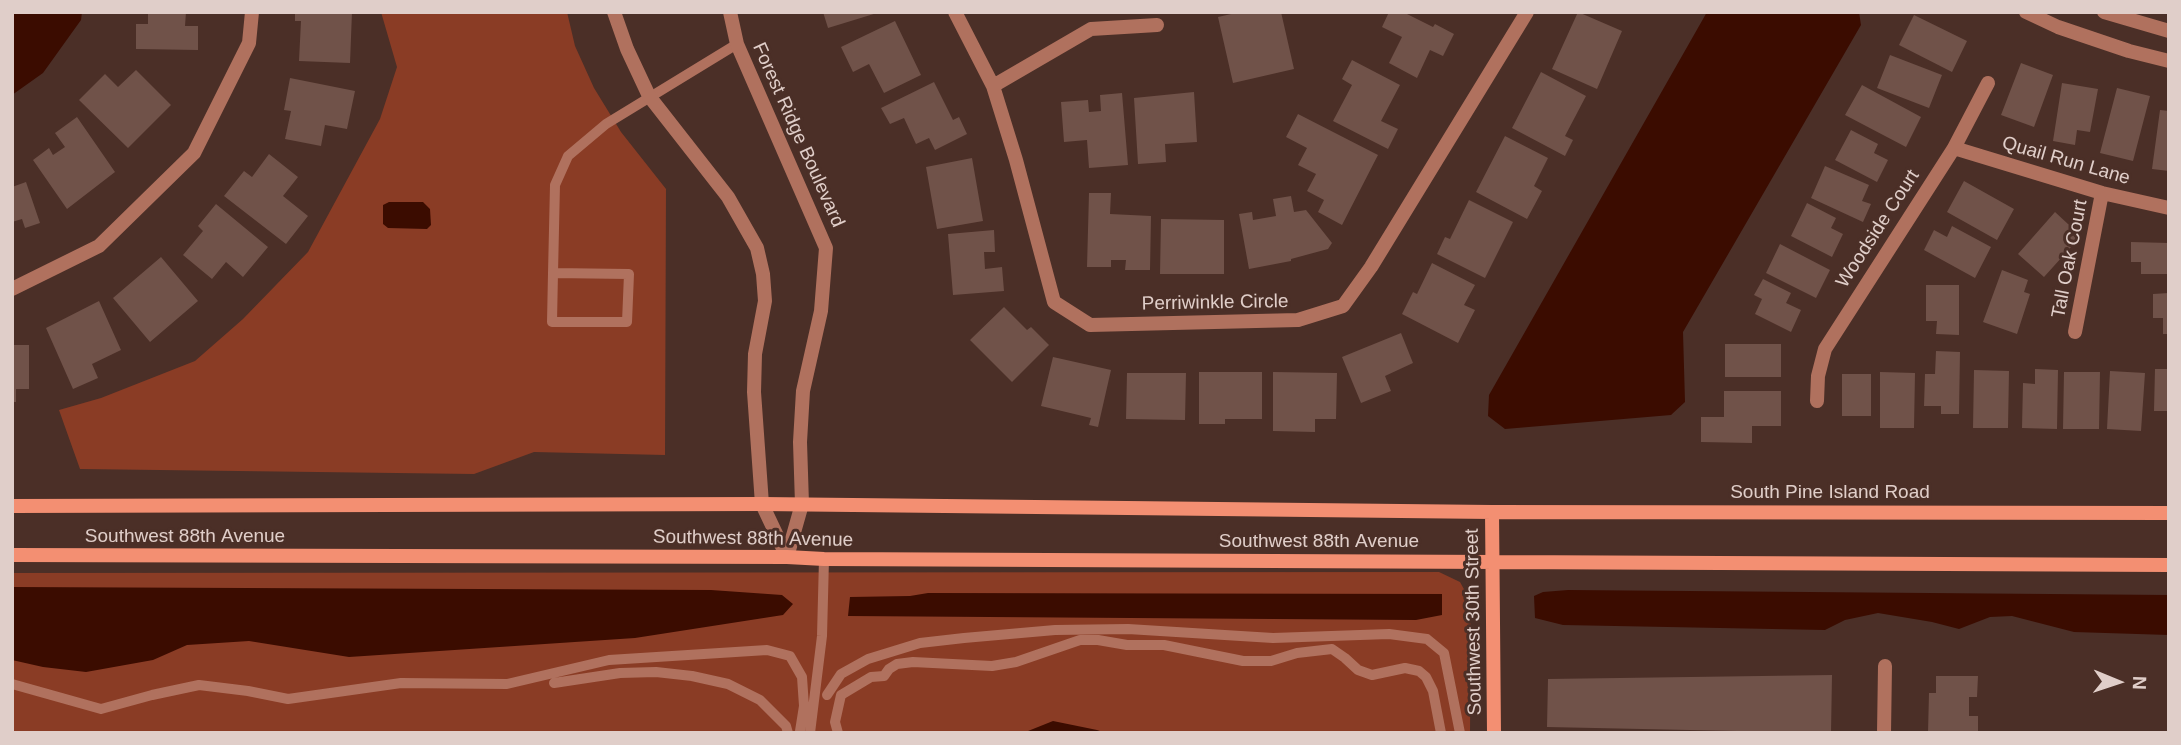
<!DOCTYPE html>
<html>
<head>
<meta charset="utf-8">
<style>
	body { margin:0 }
	#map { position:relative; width:2181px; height:745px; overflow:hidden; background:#4b2f27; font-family:Arial,sans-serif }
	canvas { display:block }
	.frame { position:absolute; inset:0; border:14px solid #e0cec9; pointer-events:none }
	.north { position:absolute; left:2083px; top:647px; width:70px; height:70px; -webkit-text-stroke:5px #4b2f27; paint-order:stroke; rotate:92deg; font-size:19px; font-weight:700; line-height:28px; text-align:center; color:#e0cec9 }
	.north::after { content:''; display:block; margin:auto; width:24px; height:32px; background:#e0cec9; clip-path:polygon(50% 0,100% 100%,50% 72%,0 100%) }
</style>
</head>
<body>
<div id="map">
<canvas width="2181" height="745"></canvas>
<div class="frame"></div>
<div class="north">N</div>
</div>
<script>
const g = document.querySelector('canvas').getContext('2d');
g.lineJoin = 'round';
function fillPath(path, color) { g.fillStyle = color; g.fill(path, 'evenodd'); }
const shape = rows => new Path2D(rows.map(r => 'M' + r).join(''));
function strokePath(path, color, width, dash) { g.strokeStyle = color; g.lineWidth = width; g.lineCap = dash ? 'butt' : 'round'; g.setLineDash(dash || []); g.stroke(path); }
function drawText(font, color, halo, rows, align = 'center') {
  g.font = font + ' Arial,sans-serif'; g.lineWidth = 6; g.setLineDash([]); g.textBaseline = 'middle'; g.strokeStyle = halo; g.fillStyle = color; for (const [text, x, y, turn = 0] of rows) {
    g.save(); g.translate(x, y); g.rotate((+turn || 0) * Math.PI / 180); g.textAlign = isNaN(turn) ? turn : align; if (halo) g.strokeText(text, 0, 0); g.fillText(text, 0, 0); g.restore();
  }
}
fillPath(shape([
	[381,12,567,12,575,46,594,88,621,132,666,189,665,455,534,452,474,474,80,469,59,410,101,398,195,361,243,319,308,252,380,119,397,67],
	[1439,572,1460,582,1471,602,1470,733,12,733,12,573]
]), '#8a3c25');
fillPath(shape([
	[12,12,82,12,81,20,43,73,12,95],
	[1707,12,1859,12,1861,25,1683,332,1685,402,1671,415,1505,429,1488,416,1489,395],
	[389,202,423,202,430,209,431,225,427,229,388,228,383,224,383,205],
	[12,587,711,590,782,595,793,604,783,615,635,638,349,657,249,641,187,645,153,660,86,672,43,667,12,660],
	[1568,590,2169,595,2169,635,2074,632,2012,616,1990,617,1959,629,1932,622,1878,613,1845,620,1825,630,1563,625,1535,618,1534,596,1543,592],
	[928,593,1442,594,1442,615,1416,620,848,616,850,597,910,596],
	[1053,721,1097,730,1106,733,1023,733]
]), '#3b0c00');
fillPath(shape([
	[148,12,186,12,185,26,198,26,198,50,136,49,136,24,148,24],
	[295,12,352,12,350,63,299,61,301,21,295,21],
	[823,12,876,12,877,13,828,28],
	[1240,12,1281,12,1294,69,1233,83,1218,17],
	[1389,12,1403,12,1433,27,1435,24,1454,34,1443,56,1430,50,1417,78,1389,63,1402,37,1382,27],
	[1578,12,1622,31,1597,89,1552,69],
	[1914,15,1967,41,1952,72,1899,45],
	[895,21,921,75,884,93,869,64,853,72,841,47],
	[1890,55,1942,75,1929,108,1877,88],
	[1352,60,1400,85,1381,121,1398,129,1388,149,1333,121,1352,85,1342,79],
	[2021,63,2053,75,2034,127,2001,115],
	[136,70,171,105,128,148,79,100,105,74,118,87],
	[1541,72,1586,96,1565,136,1573,140,1565,156,1512,128],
	[290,78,355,91,347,129,325,125,321,146,285,139,291,111,284,110],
	[934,82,953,120,959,117,967,134,935,150,929,138,916,144,904,118,890,124,881,108],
	[2062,83,2098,89,2090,132,2077,130,2075,145,2053,141],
	[1862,85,1921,117,1906,147,1845,115],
	[2117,88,2150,96,2133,161,2100,153],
	[1194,92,1197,142,1165,144,1166,162,1138,164,1134,98],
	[1122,93,1128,165,1089,168,1087,140,1064,142,1061,102,1088,100,1089,112,1101,111,1100,95],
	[2160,110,2169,111,2169,171,2152,169],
	[1298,114,1378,155,1342,225,1318,212,1324,200,1307,191,1316,174,1298,165,1307,148,1286,137],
	[77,117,115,172,67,209,33,160,49,148,53,155,65,147,55,133],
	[1851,130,1878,144,1874,153,1888,160,1877,182,1835,160],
	[1505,136,1548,158,1534,186,1542,191,1527,219,1476,192],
	[269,154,298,177,283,196,308,216,286,244,224,196,244,171,252,177],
	[972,158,983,221,937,229,926,167],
	[1825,166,1869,185,1862,201,1871,204,1863,222,1811,198],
	[1964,181,2014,209,1997,240,1947,212],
	[26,182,40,223,25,228,22,219,12,222,12,187],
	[1089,193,1111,193,1110,214,1151,216,1150,270,1125,270,1126,260,1111,260,1111,267,1087,267],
	[1291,196,1294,212,1306,210,1332,243,1328,249,1291,259,1291,261,1249,269,1239,214,1252,212,1253,220,1276,216,1273,199],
	[1469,200,1513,222,1485,278,1437,254,1445,237,1450,239],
	[1807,203,1836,218,1831,228,1843,234,1832,257,1791,236],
	[216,204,268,247,243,277,226,262,212,279,183,255,203,231,198,226],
	[2055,212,2081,236,2044,277,2018,254],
	[1161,219,1224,220,1224,274,1160,274],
	[1952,226,1991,247,1975,278,1924,250,1934,230,1947,237],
	[994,230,995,252,984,252,985,269,1002,267,1004,291,953,295,948,234],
	[2131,242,2169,243,2169,274,2141,274,2141,262,2131,262],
	[1780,244,1830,270,1816,298,1766,273],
	[161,257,198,301,150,342,113,298],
	[1432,263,1475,285,1464,305,1475,310,1458,343,1402,314,1413,292,1417,294],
	[2002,270,2028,280,2024,292,2030,294,2017,334,1983,322],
	[1763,279,1791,293,1786,303,1801,310,1791,332,1755,314,1762,299,1754,295],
	[1926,285,1959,285,1959,335,1936,334,1937,321,1926,321],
	[2169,293,2169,334,2163,334,2163,318,2153,318,2153,294],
	[99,301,121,350,92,364,98,378,73,389,46,328],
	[1004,307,1027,330,1031,327,1049,345,1012,382,970,340],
	[1401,333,1413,363,1385,376,1391,391,1361,403,1342,357],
	[1725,344,1781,344,1781,377,1725,377],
	[13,345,29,345,29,389,16,389,16,402,12,402],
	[1936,351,1960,352,1959,414,1941,414,1941,406,1924,406,1925,374,1935,374],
	[1053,357,1111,370,1098,427,1089,425,1091,418,1041,406],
	[2035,369,2058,370,2057,429,2022,428,2023,383,2035,384],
	[2155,369,2169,369,2169,411,2154,411],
	[1974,370,2009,371,2008,428,1973,428],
	[2110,371,2145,373,2141,431,2107,429],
	[1199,372,1262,372,1262,419,1225,419,1225,424,1199,424],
	[1273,372,1337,373,1336,419,1315,419,1315,432,1273,431],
	[1880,372,1915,373,1914,428,1880,428],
	[2064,372,2100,372,2099,429,2063,429],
	[1127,373,1186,373,1185,420,1126,419],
	[1842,374,1871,374,1871,416,1842,416],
	[1724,391,1781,391,1781,426,1752,426,1752,443,1701,442,1701,417,1724,417],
	[1832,675,1831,733,1547,727,1548,679],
	[1936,676,1978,676,1977,697,1969,697,1969,716,1978,716,1978,733,1928,733,1929,693,1936,693]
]), '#705249');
strokePath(shape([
	[553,273,629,274,627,322,552,322,553,273,555,185,568,156,606,124,737,44],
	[554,683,620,673,656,672,692,676,728,684,760,700,786,726,788,733],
	[12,684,101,709,152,695,199,685,248,691,288,699,401,683,507,684,609,660,767,650,790,656,802,677,804,706,800,731],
	[827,695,841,674,868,659,920,643,964,638,1055,630,1128,629,1273,638,1389,634,1427,639,1444,653,1460,733],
	[810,733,822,636,824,559],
	[838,733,835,722,841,695,871,677,884,676,889,669,897,664,913,662,992,666,1016,662,1080,640,1098,640,1127,645,1164,645,1243,661,1271,661,1297,653,1332,649,1345,658,1358,670,1372,675,1405,668,1419,671,1426,677,1433,691,1441,733]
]), '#b0715e', 10);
strokePath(shape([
	[614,12,627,49,649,96,728,197,757,248,763,274,765,301,755,354,754,392,762,504,787,557],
	[730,12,737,44,826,248,821,311,803,391,800,442,802,504,787,557],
	[955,12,993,86,1016,160,1054,302,1090,325,1298,320,1343,306,1371,267,1527,12],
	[2026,12,2058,27,2129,51,2169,61],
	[2104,12,2169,31],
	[993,86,1091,29,1157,25],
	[1954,148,2102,193,2169,208],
	[12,289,99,246,194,153,249,43,252,12],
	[2075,332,2102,193],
	[1817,401,1818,376,1825,349,1954,148,1988,83],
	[1884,733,1885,666]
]), '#b0715e', 14);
strokePath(shape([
	[12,506,762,504,1492,512,2169,513],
	[1492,512,1494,733],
	[12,555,787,557,824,559,2169,565]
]), '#f38f72', 14);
drawText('19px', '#e0cec9', '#4b2f27', [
	["Forest Ridge Boulevard",798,135,66],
	["Quail Run Lane",2066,161,16],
	["Woodside Court",1878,229,-57],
	["Tall Oak Court",2070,259,-79],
	["Perriwinkle Circle",1215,303,-1],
	["South Pine Island Road",1830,493],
	["Southwest 88th Avenue",185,537],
	["Southwest 88th Avenue",753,539,1],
	["Southwest 88th Avenue",1319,542],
	["Southwest 30th Street",1474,622,-91]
]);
</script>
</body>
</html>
